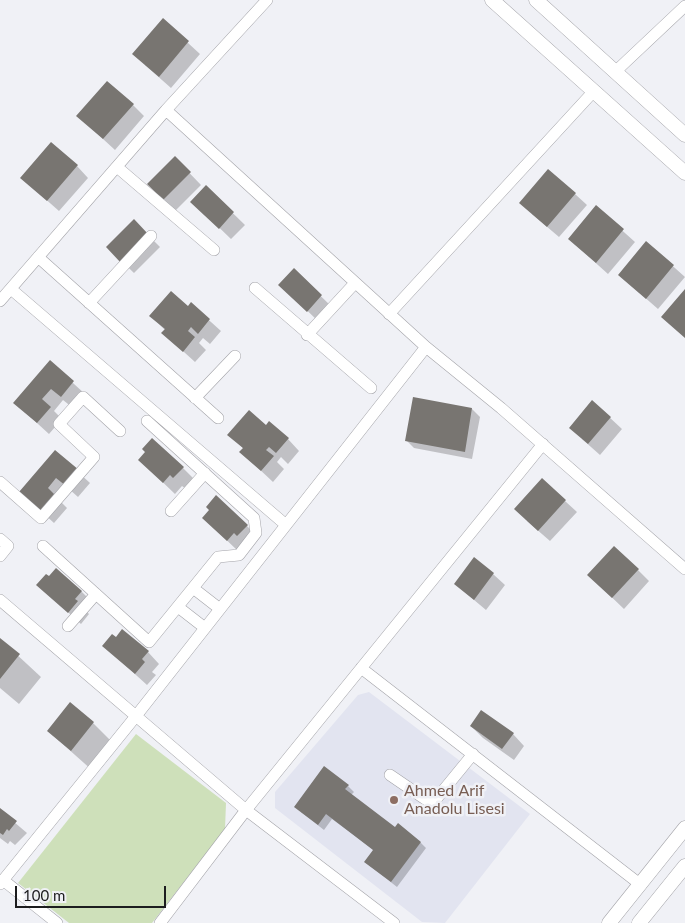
<!DOCTYPE html>
<html>
<head>
<meta charset="utf-8">
<style>
	body { margin:0 }
	#map { position:relative; width:685px; height:923px; overflow:hidden; background:#f0f1f6; font-family:Lato,sans-serif }
	canvas { display:block }
	.scale { position:absolute; left:15px; top:886px; width:151px; height:22px; box-sizing:border-box; border:2px solid #1d1d1f; border-top:0; padding-left:6px; font-size:15px; line-height:18px; white-space:nowrap; color:#1d1d1f; -webkit-text-stroke:4px #f0f1f6; paint-order:stroke }
</style>
</head>
<body>
<div id="map">
<canvas width="685" height="923"></canvas>
<div class="scale">100 m</div>
</div>
<script>
const g = document.querySelector('canvas').getContext('2d');
g.lineJoin = 'round';
function fillPath(path, color) { g.fillStyle = color; g.fill(path, 'evenodd'); }
const shape = rows => new Path2D(rows.map(r => 'M' + r).join(''));
function strokePath(path, color, width, dash) { g.strokeStyle = color; g.lineWidth = width; g.lineCap = dash ? 'butt' : 'round'; g.setLineDash(dash || []); g.stroke(path); }
function drawText(font, color, halo, rows, align = 'center') {
  g.font = font + ' Lato,sans-serif'; g.lineWidth = 5; g.setLineDash([]); g.textBaseline = 'middle'; g.strokeStyle = halo; g.fillStyle = color; for (const [text, x, y, turn = 0] of rows) {
    g.save(); g.translate(x, y); g.rotate((+turn || 0) * Math.PI / 180); g.textAlign = isNaN(turn) ? turn : align; if (halo) g.strokeText(text, 0, 0); g.fillText(text, 0, 0); g.restore();
  }
}
fillPath(shape([
	[369,692,530,814,445,923,422,922,275,808,275,792,358,695]
]), '#e2e4f0');
fillPath(shape([
	[136,734,226,803,225,829,152,923,69,923,18,883]
]), '#cee0ba');
fillPath(shape([
	[163,20,200,54,171,88,145,65],
	[133,105,144,116,115,150,78,116],
	[175,158,201,185,175,211,149,184],
	[77,166,88,178,59,211,34,189],
	[206,187,245,225,231,239,204,213],
	[575,194,587,205,559,237,532,214],
	[596,207,635,242,608,274,569,239],
	[134,221,160,247,134,273,107,247],
	[647,243,685,277,658,309,619,275],
	[294,270,333,308,319,322,292,296],
	[191,304,221,331,210,344,203,338,199,343,206,350,195,362,163,333,165,330,151,316,188,307],
	[50,362,85,394,73,408,63,400,54,411,62,419,49,434,15,403],
	[414,399,472,409,480,417,472,459,414,448,406,440],
	[593,402,622,429,600,455,582,439],
	[229,435,288,439,299,451,288,464,281,457,277,462,284,469,273,482,241,452,244,449],
	[55,451,90,483,78,497,69,489,59,500,67,508,54,523,32,503],
	[183,468,194,479,186,489,182,486,175,494,151,471],
	[565,501,577,512,550,541,527,521],
	[247,526,258,537,239,552,215,529],
	[638,570,649,581,624,609,601,587],
	[493,574,505,585,486,610,455,584],
	[38,585,81,591,93,603,86,611,89,614,81,624],
	[0,639,41,677,19,704,0,688],
	[104,646,148,652,159,664,152,672,156,675,147,685],
	[93,723,115,745,93,771,48,731],
	[471,726,513,734,524,746,514,760,483,738],
	[348,786,354,792,351,795,395,829,421,843,426,848,397,887,365,862,374,850,332,819,324,830,301,812],
	[0,810,27,833,15,845,10,841,8,844,0,838]
]), '#0003');
fillPath(shape([
	[163,18,189,41,159,77,132,54],
	[107,81,134,104,103,139,76,116],
	[51,142,78,165,47,201,20,178],
	[175,156,191,172,163,200,147,184],
	[548,169,576,193,547,227,519,203],
	[206,185,234,212,219,229,190,202],
	[596,205,624,229,596,263,568,239],
	[134,219,149,235,121,263,106,247],
	[646,241,674,265,646,299,618,275],
	[294,268,322,295,307,312,278,285],
	[685,289,685,338,661,317],
	[171,291,188,306,191,302,210,319,198,334,191,327,188,331,195,337,183,352,161,333,165,329,149,316],
	[50,360,74,381,61,397,51,389,42,399,51,407,37,423,13,403],
	[413,397,472,408,465,452,405,441],
	[592,400,611,417,588,444,569,428],
	[249,410,266,425,269,421,289,438,276,453,269,447,266,450,274,456,261,471,239,452,243,448,227,435],
	[152,438,184,467,173,478,170,475,163,483,138,460,145,452,142,449],
	[55,450,79,470,66,486,56,478,48,488,56,496,42,512,19,492],
	[542,478,566,500,538,531,514,509],
	[216,495,248,525,237,536,234,533,227,541,202,518,209,510,206,507],
	[614,546,639,569,612,598,587,575],
	[474,557,494,573,474,600,454,584],
	[56,568,82,591,75,599,78,601,68,613,36,585,46,574,49,576],
	[122,629,149,651,142,659,145,662,135,674,102,646,112,634,116,637],
	[0,638,20,654,0,679],
	[70,702,94,722,71,751,47,731],
	[481,710,514,733,502,749,470,726],
	[324,766,349,785,345,789,395,827,398,823,421,842,391,882,364,862,373,850,326,814,318,825,294,807],
	[0,808,17,821,9,831,7,829,3,835,0,833]
]), '#787571');
const minor = shape([
	[616,71,685,6],
	[166,110,426,347,501,408,685,569],
	[117,167,214,250],
	[38,257,218,418],
	[255,288,371,388],
	[11,289,286,525],
	[0,301,166,110,267,0],
	[89,303,151,236],
	[389,314,593,92],
	[307,335,355,283],
	[195,398,235,356],
	[0,482,41,518,94,457,59,424,83,397,120,431],
	[171,511,205,473],
	[0,539,8,546,0,556],
	[43,546,149,642,218,557,239,555,256,533,254,518,147,421],
	[193,588,220,609],
	[0,600,246,810,394,923],
	[178,607,205,628],
	[68,626,96,594],
	[361,668,641,885],
	[390,775,428,801,437,798,473,754],
	[3,880,57,923],
	[0,884,136,716,426,347],
	[160,923,246,810,543,444]
]);
const major = shape([
	[492,0,685,173],
	[536,0,685,135],
	[609,923,685,828],
	[639,923,685,866]
]);
strokePath(minor, '#a3a3a8', 12);
strokePath(major, '#a3a3a8', 15);
strokePath(minor, '#fff', 11);
strokePath(major, '#fff', 14);
for (const [x, y, r, color] of [
	[394,800,5,"#8d6e63"]
]) { const dot = new Path2D(); dot.arc(x, y, r, 0, 2 * Math.PI); g.fillStyle = color; g.fill(dot); strokePath(dot, '#f0f1f6', 2); }
drawText('16px', '#785e54', '#f0f1f6', [
	["Ahmed Arif",404,791],
	["Anadolu Lisesi",404,809]
], 'left');
</script>
</body>
</html>
